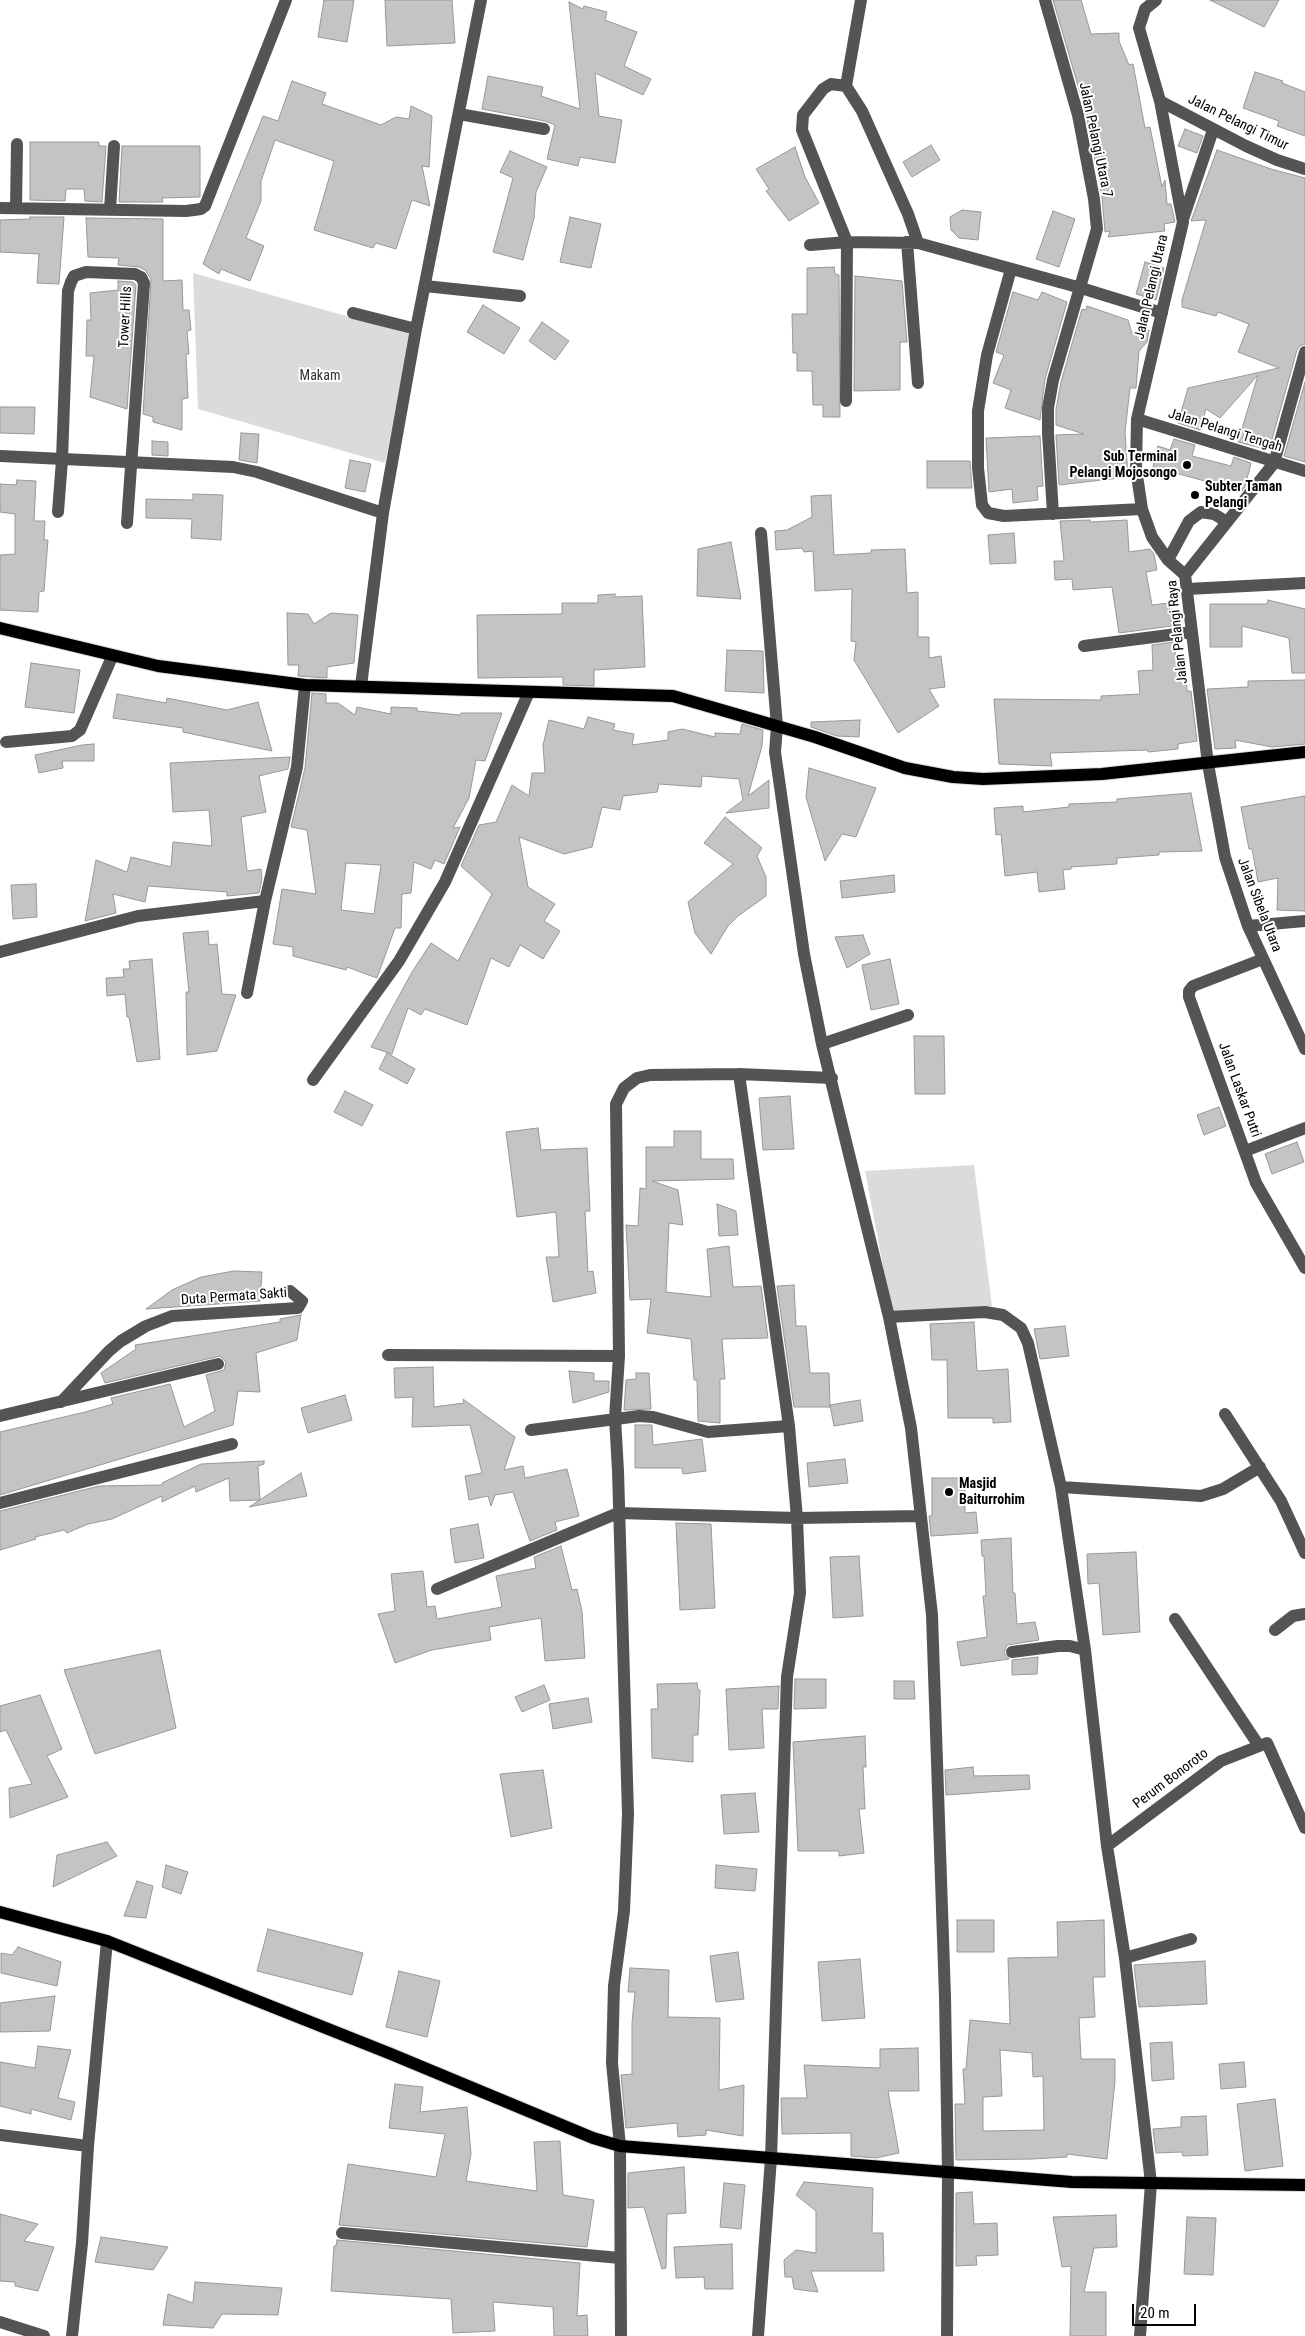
<!DOCTYPE html>
<html>
<head>
<meta charset="utf-8">
<style>
	body { margin:0 }
	#map { position:relative; width:1305px; height:2336px; overflow:hidden; background:#fff; font-family:"Roboto Condensed",sans-serif }
	canvas { display:block }
	.scale { position:absolute; left:1132px; top:2304px; width:64px; height:22px; box-sizing:border-box; border:2px solid #000; border-top:0; padding-left:6px; font-size:15px; line-height:18px; white-space:nowrap; color:#000; -webkit-text-stroke:4px #fff; paint-order:stroke }
</style>
</head>
<body>
<div id="map">
<canvas width="1305" height="2336"></canvas>
<div class="scale">20 m</div>
</div>
<script>
const g = document.querySelector('canvas').getContext('2d');
g.lineJoin = 'round';
function fillPath(path, color) { g.fillStyle = color; g.fill(path, 'evenodd'); }
const shape = rows => new Path2D(rows.map(r => 'M' + r).join(''));
function strokePath(path, color, width, dash) { g.strokeStyle = color; g.lineWidth = width; g.lineCap = dash ? 'butt' : 'round'; g.setLineDash(dash || []); g.stroke(path); }
function drawText(font, color, halo, rows, align = 'center') {
  g.font = font + ' "Roboto Condensed",sans-serif'; g.lineWidth = 4; g.setLineDash([]); g.textBaseline = 'middle'; g.strokeStyle = halo; g.fillStyle = color; for (const [text, x, y, turn = 0] of rows) {
    g.save(); g.translate(x, y); g.rotate((+turn || 0) * Math.PI / 180); g.textAlign = isNaN(turn) ? turn : align; if (halo) g.strokeText(text, 0, 0); g.fillText(text, 0, 0); g.restore();
  }
}
fillPath(shape([
	[193,273,410,334,385,463,198,409],
	[974,1165,992,1306,892,1314,865,1171]
]), '#dbdbdb');
const building = shape([
	[324,0,354,0,347,42,318,37,324,0],
	[385,0,452,0,455,43,387,46,385,0],
	[1053,0,1081,0,1091,34,1119,33,1119,41,1129,65,1133,64,1145,128,1150,127,1162,187,1165,180,1167,204,1171,204,1175,222,1164,224,1165,231,1108,237,1110,231,1105,232,1102,197,1086,113,1053,0],
	[1210,0,1279,0,1264,27,1210,0],
	[569,2,583,9,584,6,607,12,605,20,637,32,624,66,651,79,643,95,595,73,599,116,622,120,615,163,580,157,578,166,547,159,555,125,545,121,482,109,488,76,543,87,541,96,580,109,569,2],
	[1255,72,1283,81,1282,83,1305,92,1305,136,1277,126,1279,121,1243,108,1255,72],
	[292,81,326,93,322,104,381,125,396,117,409,119,411,106,432,116,429,167,422,166,430,206,412,200,396,249,376,243,373,248,314,230,334,161,275,140,261,181,261,201,246,238,264,246,250,281,221,269,219,274,203,264,263,116,278,121,292,81],
	[1185,129,1203,136,1197,153,1178,146,1185,129],
	[30,142,99,142,99,146,106,146,102,202,85,201,84,189,66,189,65,201,30,200,30,142],
	[931,145,940,160,912,177,903,162,931,145],
	[122,146,200,146,200,197,162,198,163,202,119,202,122,146],
	[795,147,805,177,819,203,789,221,766,191,769,189,756,169,795,147],
	[1217,150,1271,169,1305,178,1305,344,1300,346,1297,350,1269,450,1238,442,1258,375,1220,418,1206,409,1200,430,1178,423,1188,388,1279,368,1238,352,1249,324,1218,312,1216,316,1182,307,1182,300,1206,220,1191,221,1217,150],
	[510,151,547,167,536,192,534,218,523,260,493,252,513,178,500,172,510,151],
	[962,210,981,212,978,240,959,238,951,230,950,217,962,210],
	[1053,211,1075,219,1059,267,1036,259,1053,211],
	[30,217,64,217,59,284,37,283,39,254,0,252,0,220,30,219,30,217],
	[570,217,601,224,591,268,560,262,570,217],
	[86,218,163,219,163,281,182,280,183,310,189,310,191,330,187,331,189,354,186,354,188,398,182,399,182,430,153,422,153,417,143,414,151,279,145,270,139,267,118,265,119,258,88,257,86,218],
	[1145,262,1164,268,1156,300,1136,294,1145,262],
	[834,267,835,274,839,275,840,417,823,417,823,405,813,405,812,371,797,371,797,353,793,353,792,314,807,314,807,268,834,267],
	[855,276,902,281,907,342,900,342,900,390,854,391,855,276],
	[118,281,133,282,136,285,127,409,90,397,94,356,86,356,87,320,91,320,90,293,118,290,118,281],
	[1013,292,1038,300,1042,292,1067,302,1045,379,1040,420,1005,408,1011,390,993,383,1004,355,996,352,1013,292],
	[483,305,520,328,504,354,467,332,483,305],
	[1087,306,1128,320,1132,333,1149,330,1147,342,1139,351,1136,388,1130,388,1125,432,1128,477,1059,485,1056,435,1084,434,1056,425,1056,409,1061,382,1082,309,1086,310,1087,306],
	[542,322,569,341,555,360,529,341,542,322],
	[1305,382,1305,462,1284,456,1305,382],
	[0,407,35,407,34,434,0,433,0,407],
	[241,433,259,434,257,463,239,460,241,433],
	[1040,436,1043,486,1037,487,1038,500,1013,503,1012,489,989,492,986,438,1040,436],
	[1174,439,1195,445,1192,456,1231,466,1234,457,1251,463,1245,487,1242,491,1153,467,1158,446,1170,450,1174,439],
	[152,441,168,442,168,456,152,455,152,441],
	[350,460,371,464,365,492,345,488,350,460],
	[927,461,970,461,972,488,927,488,927,461],
	[17,480,36,481,34,521,45,521,44,540,48,540,44,591,39,592,38,612,0,610,0,555,15,554,15,514,0,512,0,484,16,485,17,480],
	[193,494,223,495,221,540,191,538,192,519,146,518,146,499,193,500,193,494],
	[831,495,834,555,871,553,871,550,905,549,907,593,918,592,918,637,929,637,929,658,941,656,945,687,929,689,939,706,898,733,854,660,856,642,851,641,852,589,815,591,813,551,804,552,802,548,776,550,775,531,787,530,812,517,811,496,831,495],
	[1090,520,1090,522,1127,520,1129,552,1150,549,1154,554,1157,570,1146,572,1152,605,1169,603,1172,626,1119,633,1112,587,1073,590,1072,579,1055,580,1054,561,1064,561,1060,521,1090,520],
	[1014,533,1016,563,990,564,988,535,1014,533],
	[731,542,741,599,697,596,698,549,731,542],
	[615,594,615,597,642,596,645,667,594,670,594,686,563,685,563,677,478,678,477,615,562,614,562,603,598,603,598,595,615,594],
	[1268,600,1305,609,1305,673,1292,673,1289,638,1242,626,1242,647,1210,647,1210,604,1267,604,1268,600],
	[287,613,308,614,314,624,331,613,358,615,354,663,327,667,327,678,298,676,299,665,288,665,287,613],
	[1174,642,1177,668,1186,668,1187,691,1191,691,1197,741,1178,744,1178,749,1148,752,1148,750,1050,753,1052,766,999,764,994,699,1101,700,1101,696,1140,694,1138,671,1153,670,1152,645,1174,642],
	[727,650,763,651,764,693,725,691,727,650],
	[31,663,80,670,74,713,25,707,31,663],
	[1305,680,1305,744,1272,747,1235,740,1236,748,1215,749,1207,689,1248,687,1248,681,1305,680],
	[312,693,326,694,326,703,338,703,355,715,357,707,391,714,391,707,417,708,417,711,460,715,461,713,502,713,485,761,476,760,469,798,453,828,460,827,444,864,435,860,431,869,414,862,411,893,402,894,401,928,395,928,377,978,347,967,346,970,293,956,293,947,273,944,282,889,316,894,307,830,291,827,305,768,312,693],
	[346,863,381,865,374,914,341,910,346,863],
	[117,694,166,703,167,698,227,710,258,702,272,751,183,732,183,728,113,718,117,694],
	[588,717,615,724,613,730,634,734,632,745,668,740,668,732,682,729,715,737,715,733,740,734,742,724,763,730,762,746,748,796,769,780,769,808,726,813,743,800,739,779,702,776,701,787,659,784,657,792,623,796,620,810,602,807,592,847,564,854,519,837,528,887,555,904,544,921,560,931,543,959,520,945,509,967,491,958,467,1025,425,1009,421,1015,408,1008,392,1054,371,1047,412,972,431,943,458,961,492,894,461,866,479,825,496,822,512,785,529,796,532,773,545,773,543,745,549,720,584,729,588,717],
	[860,720,859,737,837,736,811,727,811,722,860,720],
	[94,744,94,761,62,761,63,768,39,773,35,755,82,745,94,744],
	[290,757,288,769,259,776,266,812,241,817,247,871,261,869,262,879,259,893,227,896,227,892,148,886,145,902,113,894,116,913,85,921,96,860,127,872,131,857,171,867,173,842,212,846,209,810,173,812,170,763,290,757],
	[809,768,876,788,856,837,842,834,825,861,806,797,809,768],
	[1191,793,1202,851,1159,852,1159,855,1117,858,1117,864,1071,867,1071,869,1063,870,1065,889,1039,892,1037,872,1005,876,1001,834,996,835,994,808,1023,806,1023,812,1069,807,1069,804,1117,802,1117,799,1191,793],
	[1305,796,1305,911,1277,910,1278,878,1258,882,1252,849,1249,849,1241,807,1305,796],
	[725,817,762,848,757,856,766,877,766,896,738,916,728,926,711,954,695,933,688,902,733,864,704,843,725,817],
	[894,875,895,892,842,898,840,881,894,875],
	[36,884,37,917,13,919,11,885,36,884],
	[208,931,209,945,217,944,222,994,236,995,217,1051,187,1055,186,992,189,992,183,933,208,931],
	[863,935,870,954,847,968,835,937,863,935],
	[152,959,160,1059,137,1062,129,1017,127,1017,125,994,107,996,106,978,124,977,123,969,130,969,129,961,152,959],
	[890,959,899,1004,871,1010,862,965,890,959],
	[914,1036,944,1036,945,1094,915,1094,914,1036],
	[387,1053,415,1069,407,1084,379,1069,387,1053],
	[345,1091,373,1105,362,1126,334,1112,345,1091],
	[790,1096,794,1149,763,1150,759,1098,790,1096],
	[1219,1107,1226,1126,1204,1135,1197,1115,1219,1107],
	[538,1128,541,1150,587,1148,590,1211,585,1211,588,1272,593,1271,596,1293,553,1302,546,1257,559,1257,556,1212,517,1217,506,1132,538,1128],
	[674,1131,701,1131,701,1159,733,1159,734,1179,652,1181,678,1190,683,1225,669,1223,666,1292,711,1297,707,1249,729,1246,733,1287,761,1286,768,1338,722,1339,725,1379,720,1379,720,1423,698,1421,697,1380,694,1380,691,1339,647,1333,651,1299,630,1300,626,1225,638,1226,640,1188,646,1189,646,1147,674,1147,674,1131],
	[1297,1142,1304,1162,1272,1174,1265,1154,1297,1142],
	[717,1204,736,1211,738,1235,719,1236,717,1204],
	[234,1271,262,1272,260,1301,146,1309,172,1290,201,1277,234,1271],
	[794,1285,796,1326,806,1326,810,1373,829,1373,830,1407,794,1407,777,1286,794,1285],
	[301,1315,297,1340,256,1353,260,1392,238,1391,233,1425,0,1495,0,1432,85,1412,113,1404,111,1398,170,1384,184,1427,215,1411,206,1375,224,1370,226,1362,220,1356,105,1383,101,1373,136,1349,135,1345,280,1322,280,1319,301,1315],
	[974,1322,977,1371,1008,1369,1011,1422,993,1423,993,1418,948,1418,947,1360,932,1360,930,1324,974,1322],
	[1065,1326,1069,1356,1040,1359,1034,1329,1065,1326],
	[433,1367,434,1407,464,1403,463,1399,515,1437,504,1470,523,1466,525,1478,567,1469,579,1516,555,1522,557,1530,530,1541,513,1492,495,1495,491,1506,488,1496,469,1500,465,1476,482,1473,470,1425,412,1427,413,1397,395,1398,394,1368,433,1367],
	[569,1371,594,1373,594,1381,609,1381,609,1392,573,1403,569,1371],
	[636,1373,649,1373,651,1409,624,1410,626,1380,636,1379,636,1373],
	[345,1395,352,1420,308,1433,301,1408,345,1395],
	[860,1400,863,1421,834,1426,830,1405,860,1400],
	[635,1425,652,1425,653,1445,702,1439,706,1471,683,1474,682,1468,635,1468,635,1425],
	[845,1459,848,1483,809,1487,807,1463,845,1459],
	[264,1461,264,1464,258,1466,260,1500,230,1501,229,1478,196,1492,195,1486,162,1502,162,1496,112,1519,88,1524,67,1533,64,1530,35,1537,36,1539,0,1550,0,1511,99,1486,162,1485,162,1483,201,1464,264,1461],
	[301,1473,307,1496,249,1507,301,1473],
	[932,1478,965,1478,965,1513,976,1512,978,1533,931,1536,929,1516,932,1516,932,1478],
	[676,1523,711,1524,715,1608,680,1610,676,1523],
	[478,1524,484,1558,455,1563,450,1529,478,1524],
	[1011,1538,1013,1593,1015,1593,1017,1624,1035,1622,1039,1640,1007,1645,1004,1653,1009,1659,961,1666,957,1642,987,1637,983,1596,986,1596,984,1556,982,1556,981,1540,1011,1538],
	[561,1546,572,1590,577,1589,582,1611,585,1658,545,1661,541,1618,489,1627,491,1640,432,1650,395,1663,378,1614,395,1611,391,1574,423,1571,427,1607,435,1606,437,1619,502,1607,496,1576,536,1568,534,1557,561,1546],
	[1136,1552,1140,1632,1103,1635,1099,1583,1088,1584,1087,1554,1136,1552],
	[859,1556,863,1616,833,1618,830,1557,859,1556],
	[160,1650,176,1728,95,1754,64,1670,160,1650],
	[1038,1657,1037,1674,1012,1675,1012,1660,1038,1657],
	[795,1679,826,1679,826,1708,794,1709,795,1679],
	[894,1681,914,1681,915,1699,894,1699,894,1681],
	[697,1683,698,1690,700,1690,698,1735,693,1735,693,1762,652,1758,651,1709,658,1709,657,1684,697,1683],
	[544,1685,550,1700,522,1712,515,1697,544,1685],
	[779,1686,778,1709,762,1709,764,1748,729,1750,726,1689,779,1686],
	[40,1695,62,1749,47,1756,68,1797,10,1818,9,1788,32,1784,6,1730,0,1732,0,1706,40,1695],
	[588,1698,592,1722,553,1729,549,1704,588,1698],
	[865,1736,866,1767,863,1767,865,1809,859,1809,864,1853,839,1856,839,1851,798,1851,793,1742,865,1736],
	[973,1767,974,1776,1029,1775,1030,1789,946,1795,945,1770,973,1767],
	[543,1770,552,1828,511,1837,500,1774,543,1770],
	[755,1793,759,1832,724,1834,721,1795,755,1793],
	[107,1842,117,1856,53,1887,57,1855,107,1842],
	[166,1865,188,1872,181,1894,162,1887,166,1865],
	[716,1865,757,1869,755,1891,715,1888,716,1865],
	[137,1881,153,1886,146,1918,124,1916,137,1881],
	[957,1920,994,1920,994,1952,957,1952,957,1920],
	[1104,1920,1105,1977,1093,1977,1095,2017,1079,2018,1081,2059,1115,2059,1115,2081,1107,2159,1067,2154,1067,2157,1032,2159,956,2160,955,2104,965,2104,963,2069,966,2069,970,2020,1010,2024,1008,1958,1058,1957,1057,1922,1104,1920],
	[1000,2050,1032,2053,1033,2077,1043,2076,1044,2130,983,2131,983,2097,1002,2096,1000,2050],
	[268,1929,363,1953,352,1995,257,1971,268,1929],
	[18,1947,61,1962,57,1986,1,1973,1,1953,12,1955,18,1947],
	[738,1952,744,1999,716,2002,710,1956,738,1952],
	[860,1959,865,2018,822,2021,818,1962,860,1959],
	[1205,1961,1207,2004,1139,2007,1134,1965,1205,1961],
	[630,1968,669,1970,668,2017,720,2018,719,2090,744,2085,743,2136,706,2130,706,2135,678,2137,677,2123,626,2128,621,2075,632,2074,632,2023,635,1992,628,1992,630,1968],
	[399,1971,440,1981,427,2037,386,2027,399,1971],
	[55,1996,50,2031,0,2032,0,2003,55,1996],
	[1172,2042,1174,2079,1152,2081,1150,2043,1172,2042],
	[38,2046,71,2050,58,2098,75,2102,71,2120,31,2109,31,2114,0,2106,0,2062,35,2068,38,2046],
	[918,2048,919,2091,888,2091,899,2153,876,2158,851,2156,851,2133,782,2134,781,2098,807,2098,804,2065,880,2068,880,2049,918,2048],
	[1244,2062,1246,2087,1221,2089,1219,2064,1244,2062],
	[395,2084,423,2087,420,2112,467,2107,471,2154,466,2181,537,2191,534,2142,560,2141,563,2195,594,2200,587,2247,339,2225,348,2164,436,2177,445,2134,389,2128,395,2084],
	[1275,2099,1283,2166,1245,2171,1237,2104,1275,2099],
	[1206,2116,1208,2155,1183,2156,1182,2152,1156,2153,1153,2129,1181,2127,1181,2117,1206,2116],
	[684,2167,686,2213,667,2214,666,2268,662,2269,644,2207,628,2208,628,2173,684,2167],
	[804,2182,873,2188,872,2233,883,2233,884,2271,811,2271,818,2292,794,2289,792,2277,785,2277,784,2260,796,2250,816,2253,816,2211,796,2195,804,2182],
	[724,2183,745,2185,741,2229,720,2227,724,2183],
	[972,2192,974,2224,997,2223,998,2255,976,2256,977,2265,956,2266,956,2193,972,2192],
	[0,2214,38,2224,24,2241,54,2247,38,2291,15,2286,15,2282,0,2281,0,2214],
	[1116,2215,1117,2247,1094,2248,1084,2292,1106,2292,1106,2336,1070,2336,1071,2266,1062,2267,1053,2217,1116,2215],
	[1187,2217,1216,2218,1213,2275,1184,2274,1187,2217],
	[101,2237,168,2247,153,2270,95,2262,101,2237],
	[337,2240,580,2263,577,2316,587,2315,588,2336,554,2336,553,2307,493,2302,495,2331,453,2333,451,2299,331,2291,334,2246,336,2246,337,2240],
	[732,2244,733,2289,705,2289,704,2277,676,2278,674,2247,732,2244],
	[195,2282,282,2288,278,2315,222,2314,213,2328,163,2325,168,2294,193,2303,195,2282]
]);
fillPath(building, '#c4c4c4');
strokePath(building, '#989898', 1);
const major = shape([
	[0,628,158,666,305,685,673,696,815,737,905,768,953,777,983,779,1102,774,1305,752],
	[0,1912,107,1941,391,2054,593,2138,620,2146,1072,2182,1305,2185]
]);
strokePath(major, '#dbdbdb', 14);
strokePath(shape([
	[1045,0,1078,115,1094,199,1097,229,1053,380,1048,408,1048,433,1053,514],
	[1156,0,1145,9,1139,28,1160,101,1183,222,1137,419,1136,469,1142,509,1152,537,1168,560,1185,575],
	[846,86,861,0],
	[1160,101,1246,146,1277,160,1305,169],
	[459,114,544,129],
	[0,208,186,211,201,209,205,206,286,0],
	[16,208,17,144],
	[110,210,114,146],
	[1183,219,1213,130],
	[907,242,918,383],
	[810,245,847,242,918,243,1081,288,1162,313],
	[1011,269,987,355,978,411,978,468,982,505,988,513,1004,516,1142,509],
	[425,286,520,296],
	[353,313,416,329],
	[1305,352,1274,463,1185,575,1208,764,1225,857,1248,926,1305,1049],
	[846,401,847,242,802,130,803,115,823,89,831,84,846,86,862,111,908,214,918,243],
	[1137,419,1305,471],
	[0,456,233,467,257,472,383,513],
	[58,512,62,460,68,291,71,282,74,276,86,272,135,274,141,277,144,283,127,523],
	[761,533,777,726,775,752,804,954,822,1044,889,1317,911,1428,932,1615,945,1997,948,2172,947,2336],
	[1168,560,1189,521,1201,512,1214,514,1227,522],
	[1187,589,1305,583],
	[1084,646,1192,632],
	[361,686,383,513,416,329,481,0],
	[6,742,72,736,80,730,112,657],
	[1248,926,1305,921],
	[0,952,138,916,265,901],
	[1263,959,1193,986,1189,991,1189,997,1256,1183,1305,1268],
	[247,993,265,901,297,767,305,685],
	[822,1044,908,1015],
	[739,1074,789,1426,797,1518,800,1593,787,1677,771,2158,758,2336],
	[313,1080,399,961,445,882,529,692],
	[1245,1151,1305,1128],
	[889,1317,985,1312,1003,1315,1021,1328,1028,1343,1061,1487,1085,1650,1107,1846,1125,1958,1151,2183,1140,2336],
	[388,1355,619,1356],
	[61,1402,109,1351,121,1341,146,1326,172,1316,298,1308,302,1301,290,1291],
	[1225,1414,1281,1501,1305,1553],
	[0,1416,218,1364],
	[531,1430,639,1416,653,1417,708,1432,789,1426],
	[1061,1487,1201,1496,1223,1489,1260,1467],
	[0,1503,232,1444],
	[437,1589,618,1513,797,1518,920,1516],
	[1175,1619,1259,1746],
	[1275,1630,1293,1616,1305,1614],
	[1012,1652,1058,1646,1070,1646,1085,1650],
	[1107,1846,1221,1761,1267,1743,1305,1828],
	[1125,1958,1191,1939],
	[0,2135,88,2146],
	[342,2233,620,2258],
	[0,2322,44,2336],
	[72,2336,82,2243,88,2146,107,1941],
	[621,2336,620,2146,612,2063,614,1986,624,1911,628,1814,618,1471,615,1418,619,1356,616,1104,624,1088,637,1078,650,1075,739,1074,832,1078]
]), '#545454', 12);
strokePath(major, '#000', 12);
for (const [x, y, r, color] of [
	[1187,465,5,"#000"],
	[1195,495,5,"#000"],
	[949,1492,5,"#000"]
]) { const dot = new Path2D(); dot.arc(x, y, r, 0, 2 * Math.PI); g.fillStyle = color; g.fill(dot); strokePath(dot, '#fff', 2); }
drawText('14px', '#000', '#fff', [
	["Jalan Pelangi Timur",1238,123,26],
	["Jalan Pelangi Utara 7",1095,140,78],
	["Jalan Pelangi Utara",1152,287,-77],
	["Tower Hills",126,317,-87],
	["Jalan Pelangi Tengah",1225,431,17],
	["Jalan Pelangi Raya",1178,632,-96],
	["Jalan Sibela Utara",1259,905,69],
	["Jalan Laskar Putri",1239,1090,70],
	["Duta Permata Sakti",234,1297,-4],
	["Perum Bonoroto",1171,1779,-37]
]);
drawText('14px', '#323232', '#fff', [
	["Makam",320,376]
]);
drawText('bold 14px', '#000', '#fff', [
	["Sub Terminal",1177,457,"right"],
	["Pelangi Mojosongo",1177,473,"right"],
	["Subter Taman",1205,487],
	["Pelangi",1205,503],
	["Masjid",959,1484],
	["Baiturrohim",959,1500]
], 'left');
</script>
</body>
</html>
